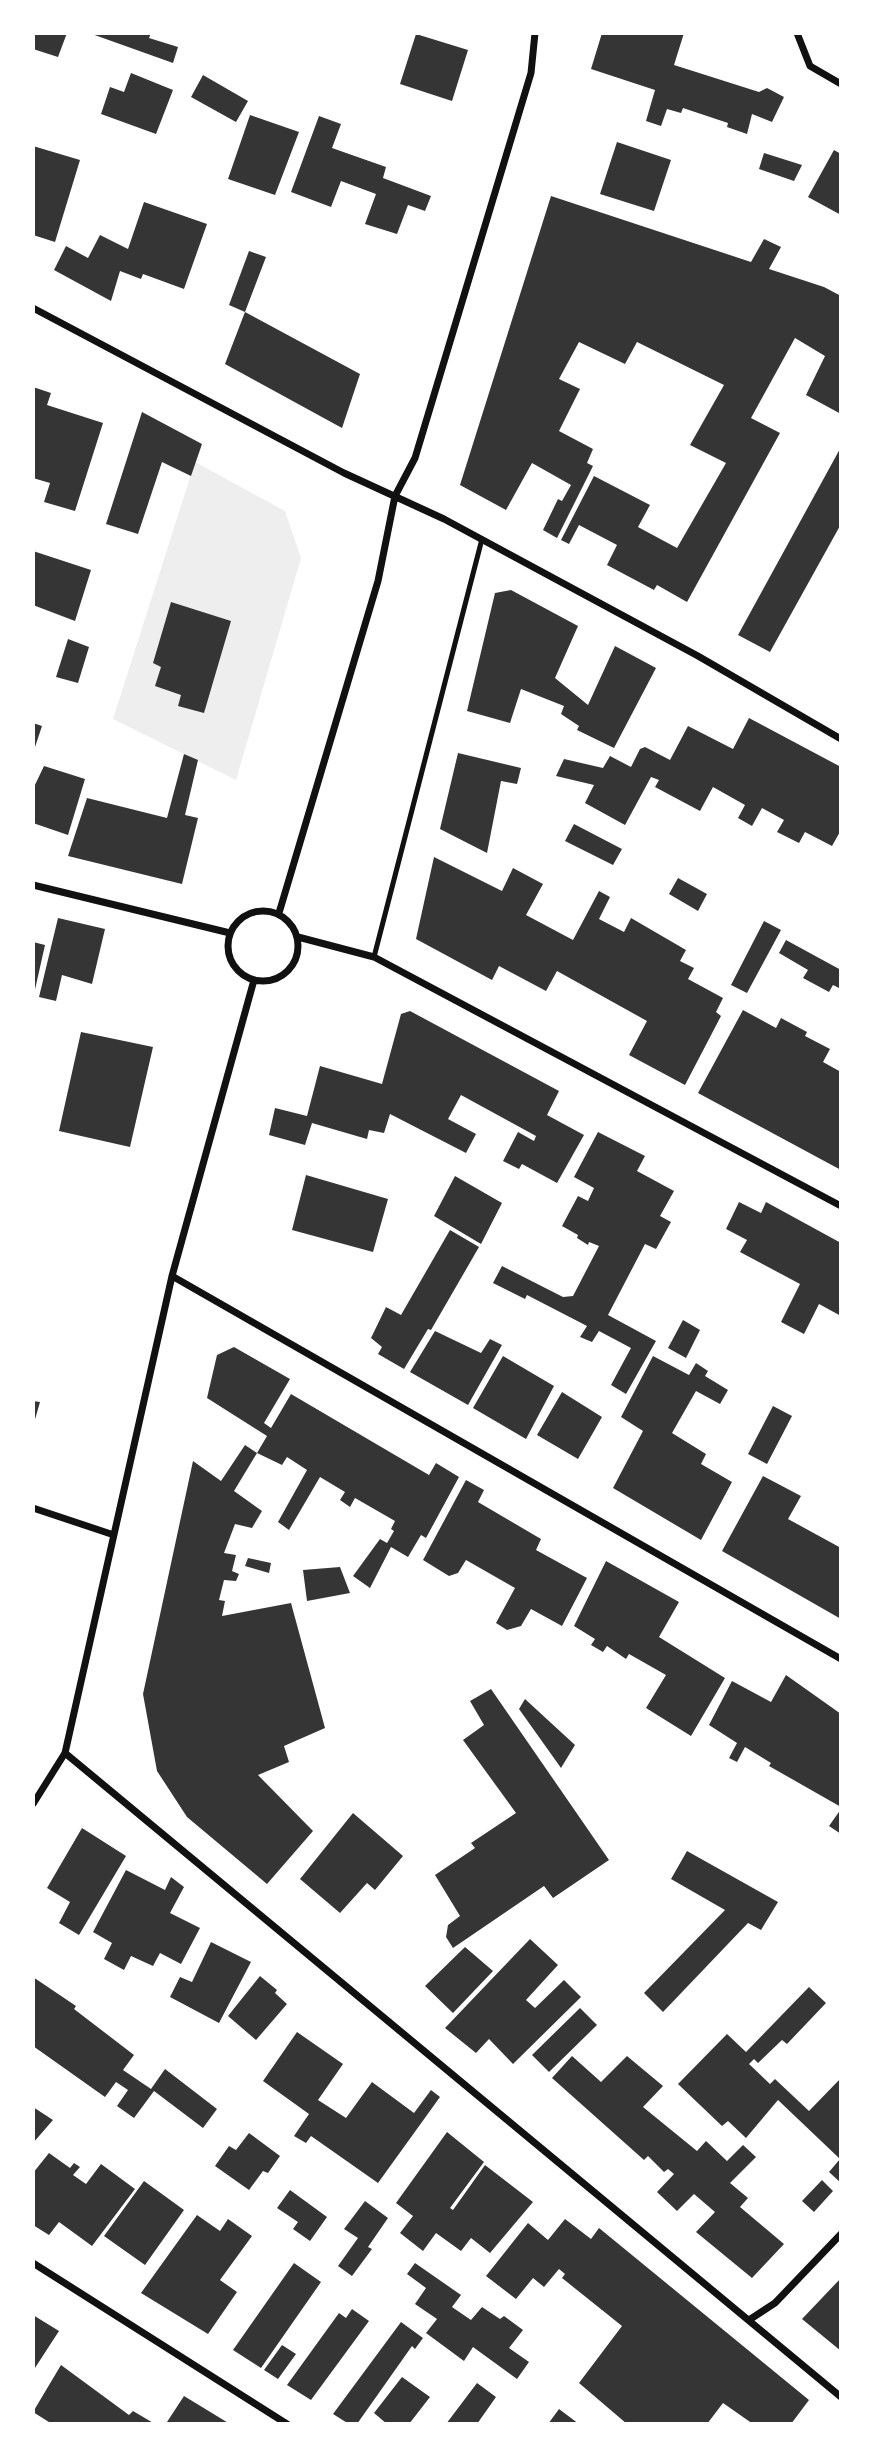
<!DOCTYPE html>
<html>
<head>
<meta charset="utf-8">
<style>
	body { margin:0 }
	#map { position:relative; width:874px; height:2457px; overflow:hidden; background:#fff; font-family:"Work Sans",sans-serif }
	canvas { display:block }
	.frame { position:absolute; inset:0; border:35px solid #fff; pointer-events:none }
</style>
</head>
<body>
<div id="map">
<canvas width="874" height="2457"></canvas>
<div class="frame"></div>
</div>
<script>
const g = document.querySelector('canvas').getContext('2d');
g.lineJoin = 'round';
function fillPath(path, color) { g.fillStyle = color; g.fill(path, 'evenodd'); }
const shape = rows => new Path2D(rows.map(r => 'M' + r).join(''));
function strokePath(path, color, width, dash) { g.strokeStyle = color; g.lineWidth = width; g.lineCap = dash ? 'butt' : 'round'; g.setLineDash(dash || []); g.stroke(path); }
fillPath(shape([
	[195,462,285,511,301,558,236,780,113,719]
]), '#eee');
fillPath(shape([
	[33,33,67,33,58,57,33,49],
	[89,33,151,33,149,38,178,47,173,63],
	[602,33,684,33,674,65,759,92,767,88,784,97,772,122,752,114,747,134,727,127,728,123,683,108,681,113,667,109,661,126,646,121,655,90,591,69],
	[416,34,468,50,452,101,400,84],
	[131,73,173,90,156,134,101,114,110,87,124,92],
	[203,75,248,101,236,122,191,97],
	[250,115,299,132,275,195,228,179],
	[319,116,341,124,332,148,386,167,383,178,431,196,425,211,408,205,397,234,365,224,376,194,341,181,331,207,291,192],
	[617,142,671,160,654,211,600,194],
	[33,146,80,160,55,242,33,235],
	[834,150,841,154,841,215,808,197],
	[764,153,802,165,794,181,759,169],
	[551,196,751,262,764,239,781,247,769,269,824,287,841,296,841,414,806,395,825,356,795,338,751,418,780,433,687,602,657,585,654,590,607,565,617,545,579,525,569,544,561,540,594,476,650,505,638,527,677,548,726,463,690,445,724,385,637,342,625,364,579,342,559,379,580,389,559,431,593,449,587,463,593,466,557,538,543,530,558,499,562,501,571,485,532,463,506,510,460,485],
	[144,202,207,224,184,289,143,274,141,279,120,271,111,301,54,270,66,246,88,258,100,235,128,249],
	[249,251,266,257,245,312,229,305],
	[245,312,360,374,342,428,225,364],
	[33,387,51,393,47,405,103,423,75,511,44,502,50,483,33,478],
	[142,412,202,444,191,476,162,462,138,534,106,524],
	[841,447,841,524,770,652,738,635],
	[33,551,91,570,75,621,33,605],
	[511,590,578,626,555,678,588,705,615,646,656,668,614,748,577,730,579,726,561,714,564,706,521,689,510,723,467,711,495,593],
	[171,602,231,621,204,713,178,706,181,695,155,686,161,667,153,663],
	[68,639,89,647,78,683,56,677],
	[749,718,841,767,841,830,832,846,805,832,799,843,777,832,784,820,762,808,752,826,738,818,745,805,713,787,700,811,655,787,659,780,651,777,625,825,585,803,594,785,556,776,564,759,603,768,610,756,631,767,640,749,645,747,670,760,688,726,733,749],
	[33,723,42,726,34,750,33,750],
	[458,753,521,768,517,784,501,781,487,853,440,829],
	[184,754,198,760,185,815,198,818,182,884,68,856,87,798,167,818],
	[44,766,85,779,68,835,33,823,33,789],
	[574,824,622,849,613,865,565,841],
	[434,857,502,891,513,868,543,884,526,915,573,940,599,891,610,897,599,919,624,932,631,918,686,950,680,961,694,968,688,979,723,998,716,1012,721,1016,685,1085,629,1055,647,1021,557,971,546,991,499,966,492,980,416,939],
	[678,878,707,894,698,911,669,894],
	[58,918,105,929,92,984,62,975,56,1001,39,997],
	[764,921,781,930,747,993,731,985],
	[786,940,841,970,841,989,833,985,829,992,803,978,808,970,779,953],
	[33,942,45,945,34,994,33,994],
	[743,1010,776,1028,781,1018,807,1032,805,1036,830,1049,823,1062,841,1072,841,1170,698,1093],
	[410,1011,559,1091,547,1115,584,1135,557,1183,522,1164,519,1169,503,1161,518,1132,534,1141,536,1136,461,1095,448,1119,476,1134,466,1153,390,1114,384,1133,369,1130,367,1139,312,1123,305,1145,269,1135,275,1108,307,1116,320,1066,382,1084,401,1014],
	[81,1032,153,1047,130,1147,59,1131],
	[598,1132,645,1156,637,1171,674,1191,660,1216,671,1222,656,1249,645,1244,608,1315,656,1341,626,1394,611,1385,631,1348,599,1331,592,1342,580,1337,587,1326,527,1295,525,1299,493,1283,502,1266,563,1297,573,1296,599,1246,589,1242,588,1245,577,1238,578,1235,562,1226,578,1196,588,1201,594,1188,574,1177],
	[306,1175,388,1199,373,1252,292,1230],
	[455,1176,502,1203,481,1244,434,1216],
	[739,1202,761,1213,766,1202,841,1243,841,1316,819,1304,804,1334,781,1322,800,1284,740,1252,747,1240,726,1229],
	[450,1230,479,1247,431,1330,428,1329,404,1369,378,1354,382,1347,371,1338,386,1307,401,1315],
	[683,1320,700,1330,686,1358,668,1348],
	[435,1331,481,1353,490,1339,502,1345,468,1405,410,1372],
	[234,1347,290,1379,264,1423,271,1428,291,1394,429,1475,436,1463,459,1477,426,1538,421,1535,408,1557,391,1547,370,1588,353,1576,380,1539,387,1543,394,1531,391,1529,395,1521,355,1498,350,1507,340,1500,345,1492,320,1477,289,1530,278,1522,307,1470,287,1457,282,1465,257,1453,267,1436,207,1398,217,1355],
	[503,1356,554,1386,526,1439,473,1408],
	[653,1356,689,1375,696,1363,708,1371,705,1376,728,1390,720,1404,696,1391,672,1433,706,1454,701,1464,732,1482,701,1540,613,1488,643,1431,621,1417],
	[562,1392,602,1417,578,1459,537,1435],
	[33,1401,40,1402,34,1423,33,1423],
	[773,1406,792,1416,767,1464,748,1454],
	[245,1445,257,1453,234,1491,262,1511,252,1528,235,1524,224,1553,236,1555,232,1571,239,1574,236,1581,224,1580,219,1600,225,1601,222,1616,291,1603,325,1728,284,1746,289,1762,258,1775,313,1831,267,1884,187,1817,157,1771,143,1694,193,1461,221,1481],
	[763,1476,801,1496,788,1519,841,1548,841,1619,722,1551],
	[466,1480,484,1490,478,1502,541,1539,536,1550,587,1578,562,1626,531,1609,521,1626,507,1630,496,1623,515,1588,466,1560,458,1573,449,1576,423,1560],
	[248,1558,271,1563,269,1573,245,1566],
	[606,1561,679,1602,659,1637,725,1678,691,1736,646,1708,666,1675,629,1654,626,1659,607,1646,603,1652,591,1645,595,1639,574,1626],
	[340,1567,350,1593,307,1601,303,1570],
	[786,1675,841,1714,841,1807,769,1766,771,1763,745,1747,737,1762,729,1758,737,1743,709,1725,732,1681,771,1702],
	[491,1689,609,1860,553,1898,544,1886,453,1948,446,1937,448,1925,460,1916,435,1875,475,1848,471,1843,516,1813,463,1740,484,1725,470,1701],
	[525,1699,575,1745,561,1768,519,1709],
	[841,1809,841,1834,829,1826],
	[353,1813,403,1856,375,1890,367,1883,340,1913,300,1879],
	[82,1828,126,1856,79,1935,59,1923,70,1902,47,1888],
	[687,1851,778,1902,761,1930,748,1923,663,2012,644,1993,725,1910,671,1879],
	[126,1870,165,1890,171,1877,184,1887,170,1913,200,1928,181,1964,160,1953,153,1966,131,1956,124,1970,104,1959,112,1943,93,1932],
	[530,1939,558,1965,526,2000,535,2008,564,1980,581,1997,513,2064,489,2039,476,2053,445,2028],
	[211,1942,251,1962,219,2023,170,1997,180,1977,192,1982],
	[465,1947,493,1971,453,2013,425,1986],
	[260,1976,277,1990,275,1993,287,2004,256,2040,228,2016],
	[33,1977,76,2006,74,2009,134,2055,123,2070,151,2089,165,2069,217,2109,203,2128,154,2091,134,2118,117,2106,128,2090,116,2082,105,2097,33,2046],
	[809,1987,826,2003,787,2044,782,2040,758,2063,754,2059,749,2064,770,2084,775,2079,809,2111,841,2078,841,2183,829,2172,840,2159,778,2100,746,2138,728,2121,722,2126,678,2084,727,2034,746,2052],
	[580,2008,597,2025,549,2072,532,2055],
	[297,2032,343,2064,318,2100,346,2118,372,2082,414,2113,431,2090,440,2097,378,2183,311,2136,306,2143,294,2136,309,2114,263,2081],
	[572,2056,601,2082,627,2056,663,2086,643,2107,697,2151,706,2141,727,2161,743,2145,756,2157,730,2183,748,2198,740,2207,784,2244,752,2278,696,2232,715,2212,694,2194,677,2211,657,2192,674,2174,668,2169,664,2172,648,2156,644,2160,552,2078],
	[33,2107,53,2120,33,2143],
	[447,2132,484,2162,450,2208,453,2210,485,2165,533,2202,490,2253,471,2238,461,2251,436,2233,423,2251,400,2233,413,2216,396,2203],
	[249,2133,280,2156,268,2173,263,2171,249,2190,215,2166,229,2146,236,2150],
	[49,2153,70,2168,74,2163,80,2167,73,2175,86,2184,101,2164,135,2189,92,2246,59,2222,49,2235,33,2225,33,2173],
	[822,2180,833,2191,814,2212,802,2201],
	[144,2181,184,2210,145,2265,104,2236],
	[290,2190,327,2217,310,2241,293,2229,298,2222,277,2208],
	[365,2201,388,2218,368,2247,372,2249,352,2276,338,2266,358,2238,344,2229],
	[197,2215,220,2231,228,2219,252,2236,220,2280,237,2292,208,2334,141,2293],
	[565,2219,591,2239,599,2228,809,2400,791,2424,753,2424,723,2403,707,2424,627,2424,579,2383,622,2326,562,2278,565,2274,559,2269,544,2287,533,2278,516,2299,486,2276,528,2223,548,2240],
	[294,2263,321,2282,261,2368,233,2350],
	[415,2263,461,2295,452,2307,471,2320,482,2307,500,2319,504,2316,523,2330,509,2348,529,2362,517,2379,473,2347,464,2361,426,2333,437,2319,415,2304,426,2288,407,2274],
	[841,2278,841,2351,802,2319],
	[352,2309,369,2321,311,2400,287,2385,339,2313,346,2318],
	[33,2315,59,2331,33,2371],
	[401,2322,423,2338,415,2349,412,2346,357,2424,349,2424,333,2414],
	[282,2345,296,2354,278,2379,264,2370],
	[61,2365,129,2415,133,2411,155,2424,52,2424,33,2412],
	[402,2377,430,2397,409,2424,387,2424,374,2413],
	[477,2383,496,2397,477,2424,446,2424],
	[184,2396,230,2424,170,2424,167,2422],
	[559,2409,579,2424,548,2424]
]), '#353535');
strokePath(shape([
	[374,957,482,539]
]), '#111', 5);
strokePath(shape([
	[797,33,810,66,841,84],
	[33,308,344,473,444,519,698,656,841,739],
	[33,885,230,933],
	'228 946a35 35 0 1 1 70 0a35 35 0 1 1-70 0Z',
	[279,913,378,581,395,496,415,458,531,73,535,33],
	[298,937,374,957,841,1206],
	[172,1276,841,1659],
	[33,1508,114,1535],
	[65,1753,841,2397],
	[33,1804,65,1753,172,1276,254,980],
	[33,2263,287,2424],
	[749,2320,775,2303,841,2234]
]), '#111', 7);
</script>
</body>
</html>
